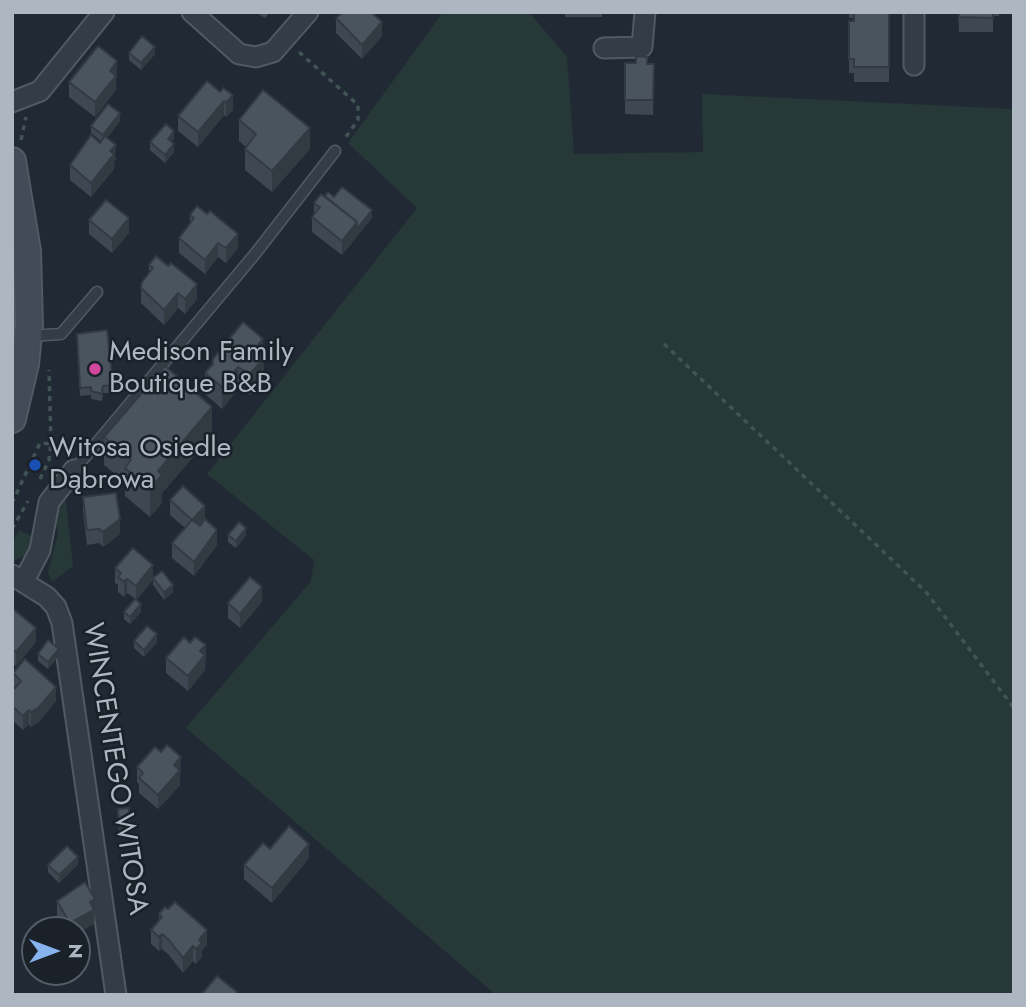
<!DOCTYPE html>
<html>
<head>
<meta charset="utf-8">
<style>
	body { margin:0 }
	#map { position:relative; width:1026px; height:1007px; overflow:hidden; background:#212a34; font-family:Jost,sans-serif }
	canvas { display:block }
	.frame { position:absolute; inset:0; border:14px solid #aeb6c1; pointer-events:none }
	.north { position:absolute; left:21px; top:916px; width:70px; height:70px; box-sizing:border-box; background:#1a2129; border:2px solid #555d66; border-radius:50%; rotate:90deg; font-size:19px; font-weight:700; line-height:28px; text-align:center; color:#aeb6c1 }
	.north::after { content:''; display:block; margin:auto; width:24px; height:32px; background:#87b3ee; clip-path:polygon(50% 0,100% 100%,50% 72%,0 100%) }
</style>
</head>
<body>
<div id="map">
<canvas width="1026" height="1007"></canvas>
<div class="frame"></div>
<div class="north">N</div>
</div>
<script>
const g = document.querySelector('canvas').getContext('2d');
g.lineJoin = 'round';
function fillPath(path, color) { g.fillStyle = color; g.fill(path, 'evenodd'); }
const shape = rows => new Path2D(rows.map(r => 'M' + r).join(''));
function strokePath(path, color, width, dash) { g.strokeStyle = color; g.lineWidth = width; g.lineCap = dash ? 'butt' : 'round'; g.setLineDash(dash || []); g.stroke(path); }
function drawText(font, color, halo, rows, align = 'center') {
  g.font = font + ' Jost,sans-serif'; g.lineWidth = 5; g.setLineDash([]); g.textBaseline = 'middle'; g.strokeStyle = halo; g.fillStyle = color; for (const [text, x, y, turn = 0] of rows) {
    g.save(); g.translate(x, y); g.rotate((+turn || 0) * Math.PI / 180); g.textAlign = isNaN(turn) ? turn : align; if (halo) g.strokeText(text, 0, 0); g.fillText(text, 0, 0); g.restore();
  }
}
fillPath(shape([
	[443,12,529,12,567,57,574,154,703,152,702,94,1014,109,1014,995,496,995,186,728,311,581,314,560,207,474,417,208,348,143],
	[65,495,73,566,52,582,48,572,58,534,57,525,51,526,50,516],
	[19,530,34,537,29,553,12,562,12,543]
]), '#263837');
const lane = shape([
	[28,336,61,334,97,292],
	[74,470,255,254,335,151]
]);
const street = shape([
	[192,12,239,54,256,57,273,52,308,12],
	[604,48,642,47,645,12],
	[914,65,914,12],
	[12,102,40,91,104,12],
	[12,575,47,597,56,607,62,623,116,995],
	[24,581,40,550,49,502,74,470]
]);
const secondary = shape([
	[12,161,27,251,29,326,25,364,12,419]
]);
strokePath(lane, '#515962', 13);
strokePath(street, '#515962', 23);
strokePath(secondary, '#515962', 30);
strokePath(shape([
	[299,52,358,105,358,120,343,141],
	[21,140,26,117],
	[664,344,926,592,1014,708],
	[40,479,49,460,51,444,49,370],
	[12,503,40,443,51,444],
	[12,529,28,501]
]), '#425354', 3.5, [5, 5]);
strokePath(lane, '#343c45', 10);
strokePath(street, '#343c45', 19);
strokePath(secondary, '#424b57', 26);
fillPath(shape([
	[255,12,270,12,265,18],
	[565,12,602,12,602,17,565,17],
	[849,12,889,12,889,82,854,82,854,73,849,73,849,21,854,21,854,18,849,18],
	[958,12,999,12,999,16,993,16,993,32,959,32],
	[336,18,382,36,362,59,336,33],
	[129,53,155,54,141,70,129,60],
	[625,63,654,64,653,115,625,114],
	[117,76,116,78,116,90,95,117,69,97,69,82],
	[207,81,233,110,226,117,224,115,198,147,178,131,178,116],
	[239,120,310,149,272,192,245,170,245,149,246,147,239,141],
	[120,121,107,138,116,159,114,161,114,169,91,197,70,180,70,165,101,141,91,133,91,126],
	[174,138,171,142,174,152,165,163,150,150,150,142],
	[325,196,334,197,372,218,342,255,312,232,312,217,314,215,314,203],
	[190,215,238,248,226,263,218,257,205,274,179,253,179,238,190,222],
	[89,220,129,233,112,253,89,234],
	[149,265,197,299,185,314,178,308,164,325,141,303,141,288,149,272],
	[263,339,264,379,250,395,238,389,222,409,205,394,205,373],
	[77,341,113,385,113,393,103,393,102,401,91,399,91,395,80,396],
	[212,435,162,493,162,503,150,517,125,496,125,482,104,465,104,437],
	[83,497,120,534,103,547,99,543,87,545,83,511],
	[170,500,205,519,217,545,194,576,172,558,172,543,185,528,170,515],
	[228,535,246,535,236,548,228,542],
	[115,568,153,578,173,592,164,600,153,585,153,580,136,600,141,612,130,624,124,619,124,612,135,599,127,593,124,597,118,592,118,585,115,583],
	[262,602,240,628,228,618,228,603],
	[13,607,36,642,16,666,12,663],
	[134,641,157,642,144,657,134,648],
	[190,643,206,645,205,670,188,691,166,673,166,658],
	[38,654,59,656,48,669,38,661],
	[13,673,56,701,38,723,31,727,29,724,23,730,12,720,12,691,14,689,13,688],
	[137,767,181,772,180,773,180,785,158,809,139,793,139,784,137,782],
	[118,816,130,827,130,835,119,836],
	[270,849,309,858,272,903,244,879,244,865],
	[78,864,59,883,48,872,48,865],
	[57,901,95,914,94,924,77,930,65,930,57,916],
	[159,914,207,945,202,950,202,957,196,964,193,961,183,973,169,955,162,949,159,951,151,944,151,930,159,920]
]), '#3f4852');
fillPath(shape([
	[382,22,382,36,362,59,362,45],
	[155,47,155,54,141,70,141,63],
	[117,61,116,90,95,117,95,102,110,71],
	[233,95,233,110,226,117,226,103],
	[224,101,224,115,198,147,198,132],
	[120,113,120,121,103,142,103,135],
	[310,128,310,149,272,192,272,171],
	[174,131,174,138,168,146,168,139],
	[174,144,174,152,165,163,165,155],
	[116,145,114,169,91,197,91,183,110,151],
	[372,210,372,218,342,255,342,241,357,222],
	[129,218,129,233,112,253,112,239],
	[238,234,238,248,226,263,226,248],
	[218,243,218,257,205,274,205,260],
	[197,284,197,299,185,314,185,299],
	[178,293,178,308,164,325,164,310],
	[263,339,264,379,250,395,250,374,254,350],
	[238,367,238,389,222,409,222,387],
	[212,407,212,435,162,493,162,503,150,517,150,489,158,471],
	[205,506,205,520,192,534,192,520],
	[120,519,120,534,103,547,103,532],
	[246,528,246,535,236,548,236,541],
	[217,530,217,545,194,576,194,562],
	[153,565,153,580,136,600,136,586],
	[127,579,127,593,124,597,124,582],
	[173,585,173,592,164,600,164,592],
	[262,587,262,602,240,628,240,614],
	[141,604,141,612,130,624,130,617],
	[36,628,36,642,16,666,16,652],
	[157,634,157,642,144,657,144,650],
	[206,645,205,670,188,691,188,676,200,651],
	[59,649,59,656,48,669,48,662],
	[56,687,56,701,38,723,31,727,31,712],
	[29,710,29,724,23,730,23,716],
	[181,757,180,785,158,809,158,795,174,765],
	[309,844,309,858,272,903,272,888],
	[78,857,78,864,59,883,59,875],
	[95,899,94,924,77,934,77,930,70,930,70,923,90,902],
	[207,930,207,945,202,950,202,957,196,964,196,949,199,940],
	[162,934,162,949,159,951,159,937],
	[193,946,193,961,183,973,183,958]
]), '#333b42');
const building = shape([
	[343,12,371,12,382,22,362,45,336,18,343,12],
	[854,12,889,12,889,67,854,67,854,59,849,59,849,21,854,21,854,12],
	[959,12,993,12,993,18,959,17,959,12],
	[142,36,155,47,141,63,129,53,142,36],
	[98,46,117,61,110,71,116,76,95,102,69,82,98,46],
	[636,56,647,57,647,64,654,64,653,100,625,100,625,63,636,63,636,56],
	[207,81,220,92,223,88,233,95,226,103,224,101,198,132,178,116,207,81],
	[263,90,310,128,272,171,245,149,256,134,239,120,263,90],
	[108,104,120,113,103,135,91,126,108,104],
	[166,124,174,131,168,139,174,144,165,155,150,142,166,124],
	[91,135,100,143,105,136,116,145,110,151,114,154,91,183,70,165,91,135],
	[342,187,372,210,357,229,357,222,325,196,328,192,334,197,342,187],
	[321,194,357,222,342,241,312,217,320,207,314,203,321,194],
	[106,200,129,218,112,239,89,220,106,200],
	[197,206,207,214,210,211,238,234,226,248,218,243,205,260,179,238,194,218,190,215,197,206],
	[156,256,168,266,171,263,197,284,185,299,178,293,164,310,141,288,142,282,153,268,149,265,156,256],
	[243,322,263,339,254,350,264,358,250,374,238,367,222,387,205,373,213,364,213,359,243,322],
	[107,330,113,385,103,386,102,394,91,391,91,387,80,388,77,334,107,330],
	[165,366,212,407,158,471,162,475,150,489,125,468,131,460,104,437,165,366],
	[183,486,205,506,192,520,170,500,183,486],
	[116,493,120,519,103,532,99,529,87,530,83,497,116,493],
	[205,519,217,530,194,562,172,543,192,520,200,526,205,519],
	[239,522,246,528,236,541,228,535,239,522],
	[133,548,153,565,136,586,127,579,124,582,118,577,121,573,115,568,133,548],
	[162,571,173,585,164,592,153,578,162,571],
	[250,577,262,587,240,614,228,603,250,577],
	[135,599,141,604,130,617,124,612,135,599],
	[12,608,36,628,16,652,12,649,12,608],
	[147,626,157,634,144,650,134,641,147,626],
	[184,637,190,643,195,637,206,645,200,651,205,655,188,676,166,658,184,637],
	[48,640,59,649,48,662,38,654,48,640],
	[25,659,56,687,38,708,31,712,29,710,23,716,12,706,12,691,21,681,13,673,25,659],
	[167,745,181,757,174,765,180,770,158,795,139,778,143,773,137,767,155,747,161,752,167,745],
	[129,808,130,827,119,828,118,809,129,808],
	[289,826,309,844,272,888,244,865,263,843,270,849,289,826],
	[67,846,78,857,59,875,48,865,67,846],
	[85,882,95,899,90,902,94,910,70,923,57,901,85,882],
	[175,902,207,930,199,940,202,943,196,949,193,946,183,958,169,940,162,934,159,937,151,930,162,917,159,914,165,907,168,909,175,902],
	[217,976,237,992,235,995,202,994,217,976]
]);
fillPath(building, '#49545f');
strokePath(building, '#333b42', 2);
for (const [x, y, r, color] of [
	[95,369,7,"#d1479c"],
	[35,465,7,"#1a4fb4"]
]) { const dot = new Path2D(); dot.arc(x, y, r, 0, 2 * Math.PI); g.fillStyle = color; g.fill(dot); strokePath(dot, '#1a2129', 2.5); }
drawText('28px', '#aeb6c1', '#1a2129', [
	["Medison Family",109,353],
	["Boutique B&B",109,385],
	["Witosa Osiedle",49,449],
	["Dąbrowa",49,481]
], 'left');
drawText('28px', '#aeb6c1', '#1a2129', [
	["WINCENTEGO WITOSA",114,769,81]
]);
</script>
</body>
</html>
